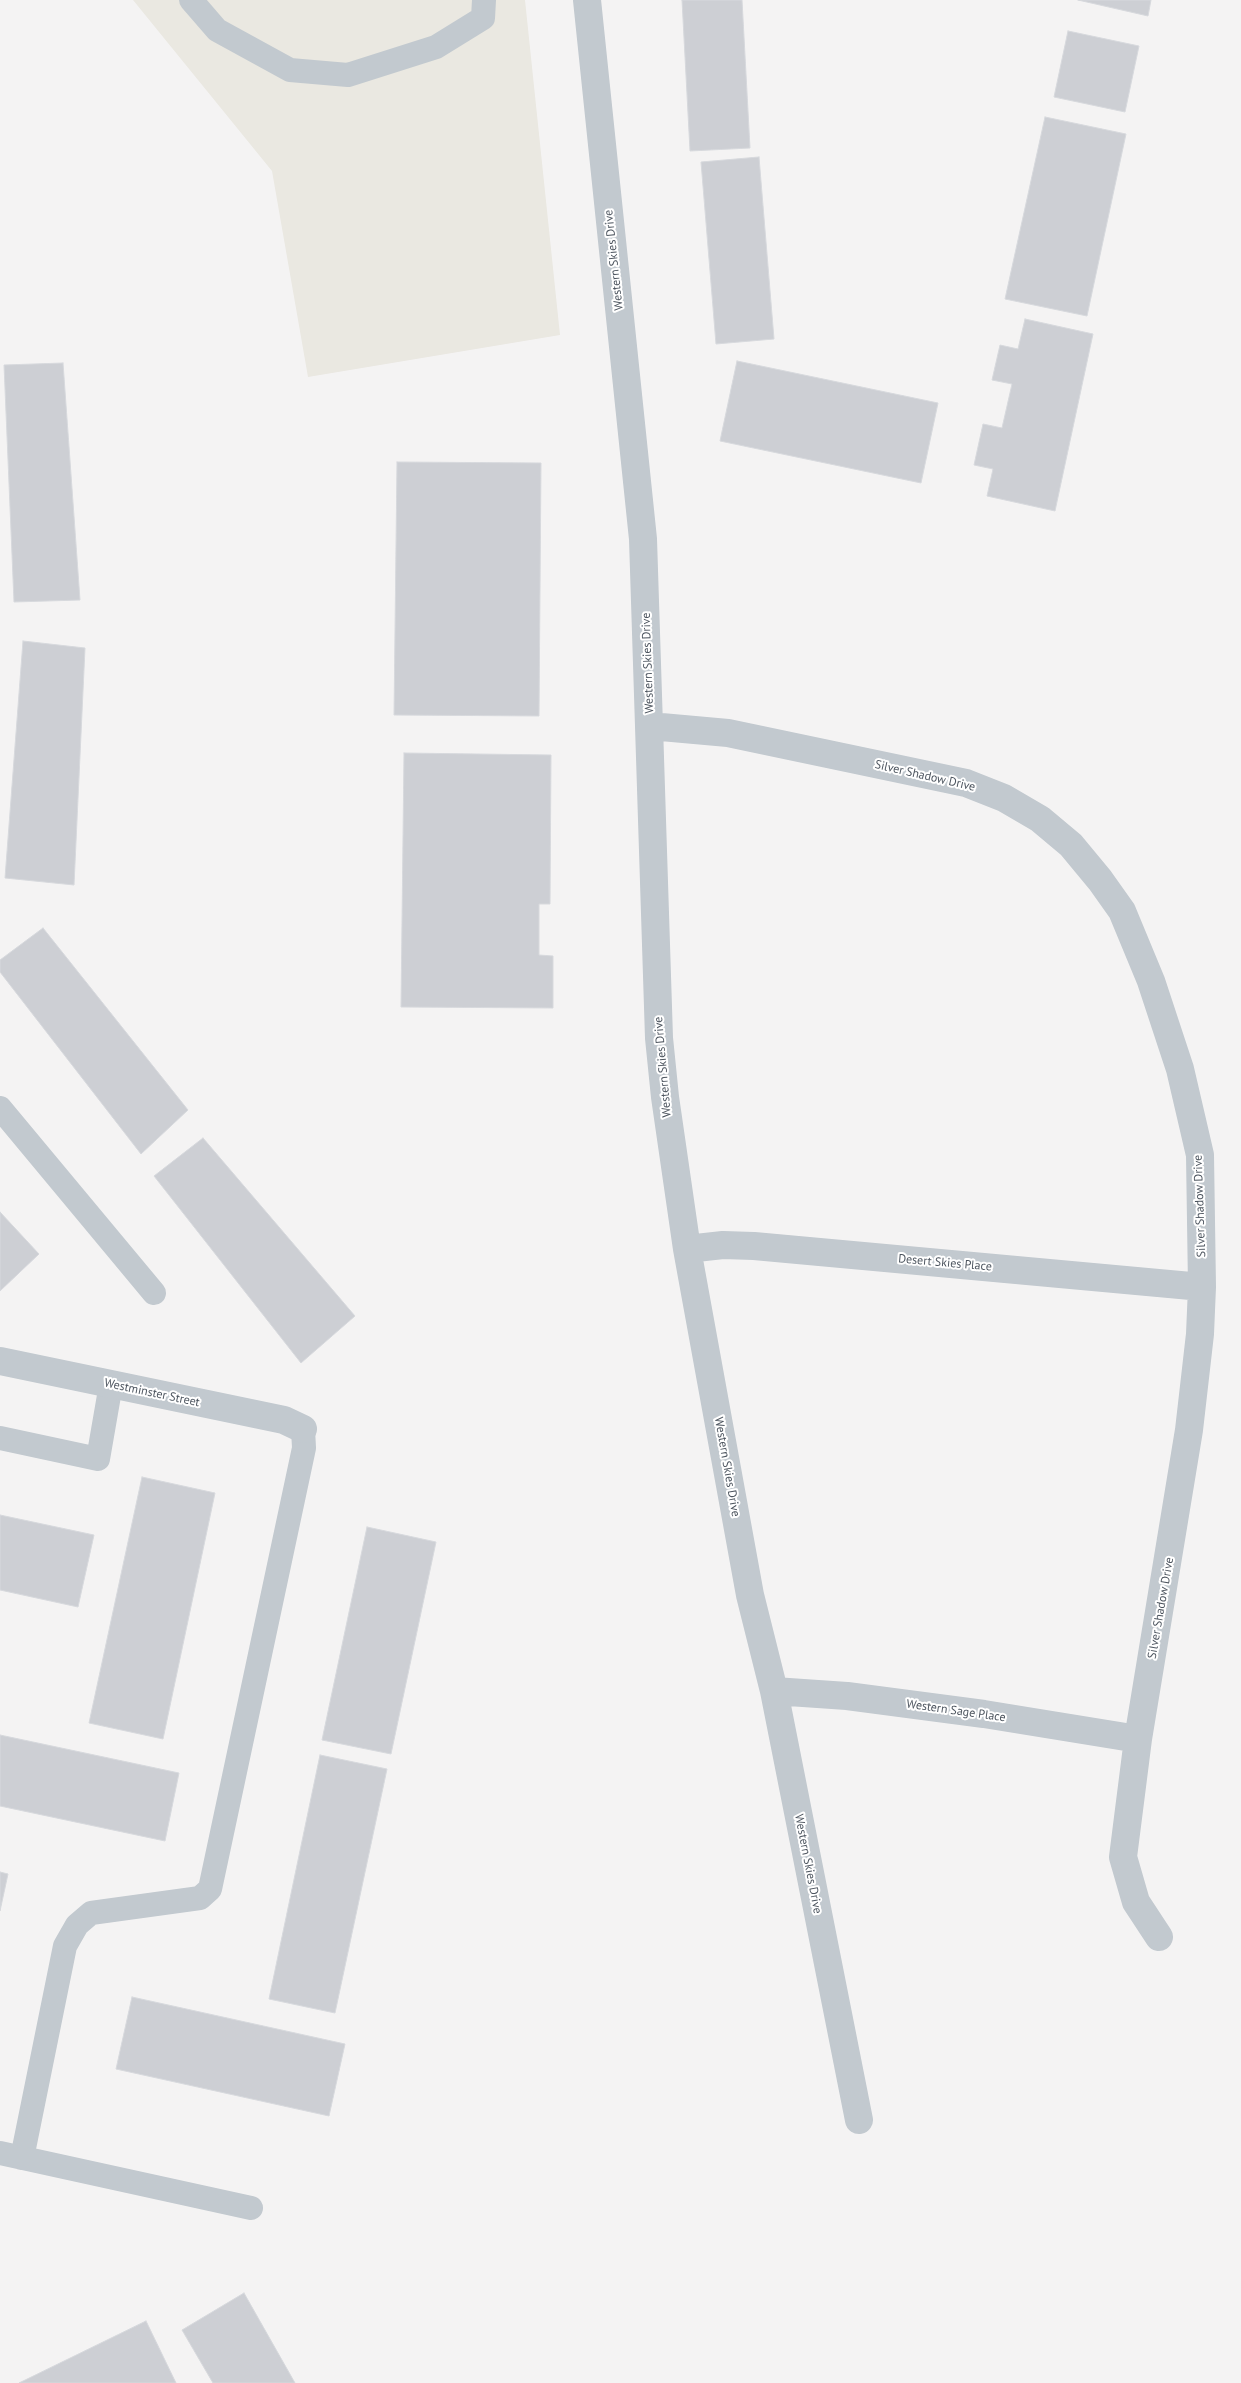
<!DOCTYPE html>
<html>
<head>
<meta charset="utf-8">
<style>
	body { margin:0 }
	canvas { display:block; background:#f4f3f3 }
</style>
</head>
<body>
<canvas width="1241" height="2383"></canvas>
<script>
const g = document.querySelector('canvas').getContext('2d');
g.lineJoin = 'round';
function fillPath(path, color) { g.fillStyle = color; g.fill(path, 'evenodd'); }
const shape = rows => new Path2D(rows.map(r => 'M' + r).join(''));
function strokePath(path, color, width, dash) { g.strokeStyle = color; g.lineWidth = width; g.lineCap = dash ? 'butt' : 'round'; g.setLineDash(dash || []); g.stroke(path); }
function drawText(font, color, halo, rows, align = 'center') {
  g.font = font + ' "PT Sans",sans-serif'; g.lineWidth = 4; g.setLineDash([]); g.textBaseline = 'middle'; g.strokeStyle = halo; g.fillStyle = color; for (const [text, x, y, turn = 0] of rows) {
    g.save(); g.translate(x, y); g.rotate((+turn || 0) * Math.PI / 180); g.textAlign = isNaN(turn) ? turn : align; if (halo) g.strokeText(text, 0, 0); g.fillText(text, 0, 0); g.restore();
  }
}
fillPath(shape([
	[133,0,525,0,560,335,308,377,272,171]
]), '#eae8e1');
const building = shape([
	[682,0,742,0,750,148,690,151,682,0],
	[1078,0,1151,0,1148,16,1078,0],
	[1068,31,1139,46,1125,112,1054,97,1068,31],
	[1045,117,1126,134,1087,316,1005,299,1045,117],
	[759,157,774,339,716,344,701,162,759,157],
	[1025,319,1093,334,1055,511,987,496,993,469,974,465,983,424,1002,428,1012,384,992,380,1000,345,1018,349,1025,319],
	[737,361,938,403,921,483,720,441,737,361],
	[63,363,80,600,14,602,4,365,63,363],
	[397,462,541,463,539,716,394,715,397,462],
	[23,641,85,648,74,885,5,878,23,641],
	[404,753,551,755,550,904,539,904,539,955,553,956,553,1008,401,1007,404,753],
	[43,928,188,1110,141,1154,0,972,0,960,43,928],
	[203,1138,355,1316,301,1363,154,1176,203,1138],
	[0,1212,39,1254,0,1291,0,1212],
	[142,1477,215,1493,163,1739,89,1723,142,1477],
	[0,1515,94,1535,78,1607,0,1590,0,1515],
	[367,1527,436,1542,391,1754,322,1740,367,1527],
	[0,1735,179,1773,165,1841,0,1806,0,1735],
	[320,1755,387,1769,335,2013,269,1999,320,1755],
	[0,1872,8,1874,0,1911,0,1872],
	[132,1997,345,2044,329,2116,116,2069,132,1997],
	[244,2293,295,2383,213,2383,182,2330,244,2293],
	[146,2321,176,2383,19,2383,146,2321]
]);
fillPath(building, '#cdcfd4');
strokePath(building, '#d7d9dd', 1);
strokePath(shape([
	[191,0,217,30,290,70,348,75,436,47,483,18,484,0],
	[0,1108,154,1293],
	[0,1438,98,1459,111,1384],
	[0,2153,251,2208],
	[22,2158,65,1946,77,1925,91,1913,200,1898,210,1889,304,1448,303,1429]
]), '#c2c9cf', 24);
strokePath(shape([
	[587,0,643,539,659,1038,665,1097,687,1249,750,1595,774,1691,859,2120],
	[650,726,728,733,966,783,1004,798,1040,819,1071,845,1100,880,1122,911,1151,981,1180,1069,1200,1155,1202,1287,1200,1334,1189,1430,1138,1739,1123,1857,1136,1902,1159,1937],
	[687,1249,723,1245,754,1246,1202,1287],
	[0,1361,284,1420,303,1429],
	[774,1691,847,1696,984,1714,1138,1739]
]), '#c2c9cf', 28);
drawText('12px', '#4c545e', '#fff', [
	["Western Skies Drive",614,260,-96],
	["Western Skies Drive",648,663,-92],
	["Silver Shadow Drive",925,776,13],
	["Western Skies Drive",663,1067,-95],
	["Silver Shadow Drive",1200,1206,-92],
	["Desert Skies Place",945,1263,5],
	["Westminster Street",152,1393,12],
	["Western Skies Drive",727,1467,80],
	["Silver Shadow Drive",1161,1608,-80],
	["Western Sage Place",956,1711,8],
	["Western Skies Drive",808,1864,79]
]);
</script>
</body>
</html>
